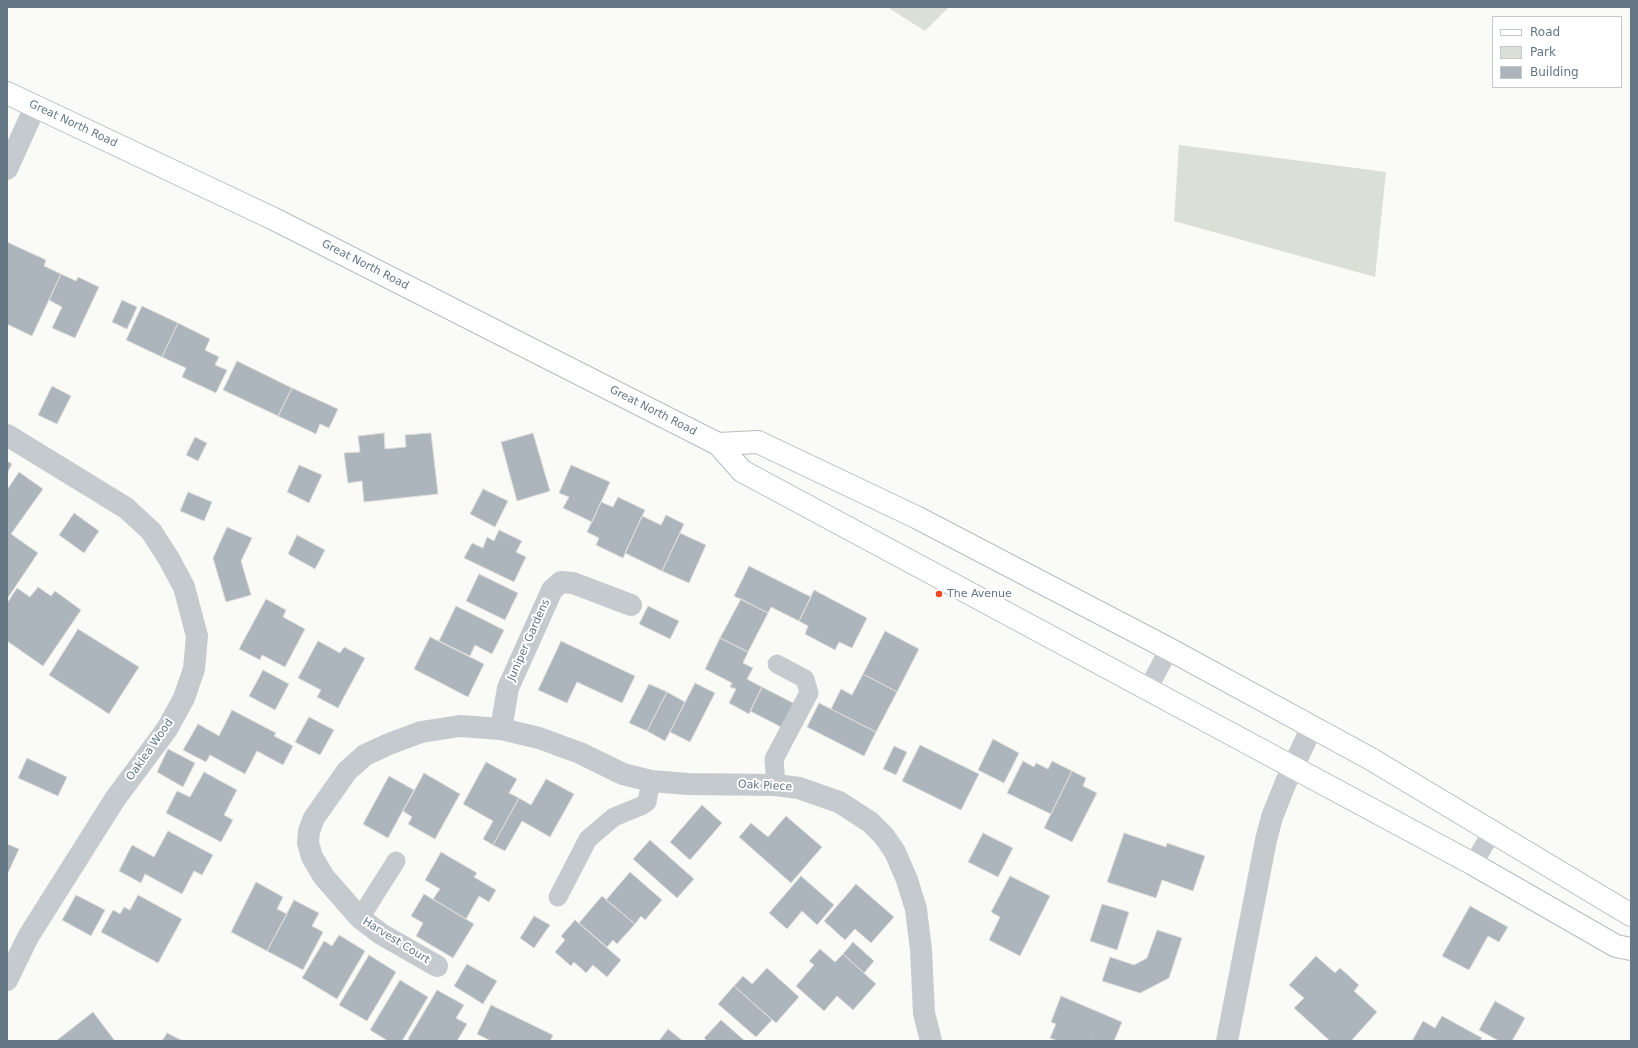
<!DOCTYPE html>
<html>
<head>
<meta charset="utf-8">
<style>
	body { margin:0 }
	#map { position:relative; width:1638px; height:1048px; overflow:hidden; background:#fafaf7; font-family:"DejaVu Sans",sans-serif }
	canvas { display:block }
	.frame { position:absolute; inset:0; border:8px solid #637784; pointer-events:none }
	.legend { position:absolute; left:1492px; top:16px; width:130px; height:72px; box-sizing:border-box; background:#fff; border:1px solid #c1c9ce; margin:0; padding:5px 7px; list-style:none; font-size:12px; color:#637784 }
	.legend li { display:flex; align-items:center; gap:8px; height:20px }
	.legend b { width:20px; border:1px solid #c1c9ce }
</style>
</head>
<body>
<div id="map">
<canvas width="1638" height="1048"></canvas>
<div class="frame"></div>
<ul class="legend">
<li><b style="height:5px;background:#fff"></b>Road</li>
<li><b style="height:11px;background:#dae0d6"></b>Park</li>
<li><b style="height:11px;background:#abb5bb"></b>Building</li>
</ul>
</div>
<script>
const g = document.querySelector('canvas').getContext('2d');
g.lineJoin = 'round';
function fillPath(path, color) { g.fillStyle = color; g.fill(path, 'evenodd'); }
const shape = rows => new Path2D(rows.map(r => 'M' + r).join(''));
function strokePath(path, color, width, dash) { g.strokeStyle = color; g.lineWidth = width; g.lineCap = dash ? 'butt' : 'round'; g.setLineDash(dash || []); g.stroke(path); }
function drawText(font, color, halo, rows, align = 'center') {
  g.font = font + ' "DejaVu Sans",sans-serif'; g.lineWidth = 4; g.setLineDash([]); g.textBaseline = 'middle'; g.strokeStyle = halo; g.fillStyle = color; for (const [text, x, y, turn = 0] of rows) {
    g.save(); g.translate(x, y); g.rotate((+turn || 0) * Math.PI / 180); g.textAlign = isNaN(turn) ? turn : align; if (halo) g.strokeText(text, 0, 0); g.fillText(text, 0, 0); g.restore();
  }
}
fillPath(shape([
	[887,7,949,7,925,31],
	[1179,145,1386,172,1375,277,1174,221]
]), '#dae0d6');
const building = shape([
	[7,242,46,260,44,266,61,274,32,336,7,324,7,242],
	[61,274,76,281,78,277,99,287,75,338,52,328,62,307,49,300,61,274],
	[122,300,137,307,127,329,112,322,122,300],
	[142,306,178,323,162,357,126,340,142,306],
	[178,323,210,339,205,350,219,357,215,365,227,370,216,393,182,377,186,368,162,357,178,323],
	[237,361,292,388,278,416,223,390,237,361],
	[52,386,71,396,57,424,38,415,52,386],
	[292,388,338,409,329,428,320,424,316,434,278,416,292,388],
	[384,433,385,449,406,447,405,435,431,433,438,494,364,502,362,481,348,483,344,453,360,452,358,436,384,433],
	[533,433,550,491,517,501,501,442,533,433],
	[195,437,207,443,198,461,186,455,195,437],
	[7,461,12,464,7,473,7,461],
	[299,465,322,475,309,503,287,492,299,465],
	[571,465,610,482,592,522,563,508,569,497,559,493,571,465],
	[19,472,43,489,11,534,38,553,7,599,7,490,19,472],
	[483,489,508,501,495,527,470,514,483,489],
	[188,492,212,502,204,521,180,511,188,492],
	[618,497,645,510,623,558,596,545,599,538,587,532,601,502,613,507,618,497],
	[74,513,99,531,84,553,59,535,74,513],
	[666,515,684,524,662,571,625,553,642,516,661,525,666,515],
	[227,527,252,538,241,561,251,595,226,602,213,558,227,527],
	[499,530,522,541,516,552,526,557,514,582,464,558,472,543,483,548,487,537,494,541,499,530],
	[680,533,706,545,689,583,662,571,680,533],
	[297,535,325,550,315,569,288,554,297,535],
	[749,566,811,597,799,621,771,607,768,613,734,596,749,566],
	[479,574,518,593,505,620,466,601,479,574],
	[38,587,51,596,55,591,81,610,43,666,7,641,7,603,17,588,30,597,38,587],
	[814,590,867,618,852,648,839,642,835,650,805,634,808,626,799,621,814,590],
	[266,599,286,610,283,617,305,629,285,667,262,655,260,660,239,649,266,599],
	[741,599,768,613,748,652,720,638,741,599],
	[456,606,504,630,492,654,475,645,470,656,439,641,456,606],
	[648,606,679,621,670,639,639,624,648,606],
	[78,629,139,667,109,714,49,675,78,629],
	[885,631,919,649,897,692,863,674,885,631],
	[430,637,484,664,468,697,414,669,430,637],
	[720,638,748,652,743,663,753,668,747,679,762,687,749,714,729,703,736,689,730,687,732,683,705,669,720,638],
	[318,641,340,653,344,647,365,658,338,708,317,697,321,690,298,678,318,641],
	[561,641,635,676,622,703,577,682,567,703,538,690,561,641],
	[263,670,289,684,275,710,249,696,263,670],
	[863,674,897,692,876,732,831,709,841,689,852,695,863,674],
	[695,683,715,693,690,742,670,732,695,683],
	[649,684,667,692,647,731,629,723,649,684],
	[762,687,797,705,785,729,750,711,762,687],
	[667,692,685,702,665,741,647,731,667,692],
	[819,703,876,732,864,756,807,727,819,703],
	[232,710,276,733,274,736,293,746,283,765,257,751,245,774,210,755,206,762,183,750,198,724,219,736,232,710],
	[309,717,334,730,320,755,295,742,309,717],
	[993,739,1019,753,1004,783,978,770,993,739],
	[920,745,979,774,961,810,902,781,920,745],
	[894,746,907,752,896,775,883,769,894,746],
	[168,749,195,763,183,787,157,772,168,749],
	[27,758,67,777,58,796,18,778,27,758],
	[1023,761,1034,767,1036,763,1048,769,1052,761,1072,771,1051,814,1007,793,1023,761],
	[486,762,517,779,509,793,519,798,493,845,483,839,493,821,463,804,486,762],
	[1072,771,1086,778,1083,786,1097,793,1072,842,1044,828,1072,771],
	[204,772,237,790,224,815,233,820,221,842,166,813,177,791,190,797,204,772],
	[424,773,460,794,435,839,408,824,412,817,403,811,424,773],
	[389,776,414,790,388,838,363,824,389,776],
	[546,779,574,794,550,837,522,821,505,851,493,845,519,798,531,805,546,779],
	[702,805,722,823,690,860,670,842,702,805],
	[786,816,822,847,791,883,739,837,751,823,768,837,786,816],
	[168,831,213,855,202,875,194,871,182,894,145,874,141,883,119,871,132,845,154,857,168,831],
	[983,833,1013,848,998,877,968,862,983,833],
	[1124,833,1166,847,1167,843,1205,856,1193,891,1162,880,1156,898,1107,882,1124,833],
	[650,840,694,879,677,898,633,859,650,840],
	[7,844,19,849,7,875,7,844],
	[441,852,477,873,474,877,496,890,489,902,479,896,466,919,433,899,440,889,425,880,441,852],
	[630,872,662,900,645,920,641,916,635,924,606,900,630,872],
	[801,876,834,905,817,925,802,911,787,929,769,913,801,876],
	[1010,876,1050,896,1020,956,989,940,1000,917,991,912,1010,876],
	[256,882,283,897,277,909,287,914,267,951,231,932,256,882],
	[856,884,894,917,871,943,855,929,845,940,824,921,856,884],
	[424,894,474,924,453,958,416,936,423,923,411,916,424,894],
	[76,895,105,910,91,936,62,920,76,895],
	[138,895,182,919,158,963,101,932,113,910,120,914,124,907,130,910,138,895],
	[602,896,635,924,617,944,613,940,607,947,579,923,602,896],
	[294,900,319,913,312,926,323,932,303,970,267,951,294,900],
	[1102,904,1129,912,1117,950,1090,941,1102,904],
	[1470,906,1508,927,1499,942,1488,936,1469,970,1442,956,1470,906],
	[534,916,550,925,534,948,520,938,534,916],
	[575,920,621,960,607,977,593,965,586,973,574,962,571,966,555,952,565,940,561,936,575,920],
	[1157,930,1182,938,1169,978,1140,993,1102,981,1110,957,1134,965,1147,958,1157,930],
	[339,935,365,951,337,999,302,978,324,941,332,946,339,935],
	[853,942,874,961,864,973,843,954,853,942],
	[820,949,835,962,843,954,876,984,853,1010,837,996,824,1011,796,986,814,965,809,961,820,949],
	[369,955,396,972,367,1021,339,1005,369,955],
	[1316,956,1335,973,1340,968,1359,985,1354,991,1377,1012,1351,1041,1330,1041,1294,1008,1304,998,1289,985,1316,956],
	[467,964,497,981,483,1004,454,986,467,964],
	[767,968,799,997,776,1023,734,986,743,976,752,984,767,968],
	[400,980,428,997,402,1041,388,1041,370,1030,400,980],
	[734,986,772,1020,756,1037,718,1004,734,986],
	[437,990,464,1005,456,1018,467,1024,457,1041,411,1041,408,1039,437,990],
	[1061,996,1122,1022,1114,1041,1094,1041,1091,1040,1090,1041,1058,1041,1050,1038,1056,1024,1051,1022,1061,996],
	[1495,1001,1525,1018,1512,1041,1499,1041,1479,1030,1495,1001],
	[491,1005,553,1035,550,1041,491,1041,477,1034,491,1005],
	[93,1012,115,1041,56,1041,93,1012],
	[1442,1016,1482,1038,1480,1041,1412,1041,1423,1021,1435,1028,1442,1016],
	[721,1020,745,1041,707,1041,704,1038,721,1020],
	[668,1029,683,1041,659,1041,668,1029],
	[167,1033,183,1041,162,1041,167,1033]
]);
fillPath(building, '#abb5bb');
strokePath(building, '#dcdbd9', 1);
const secondary = shape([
	[7,93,274,219,718,444,742,471,1473,864,1616,946,1631,949],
	[718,444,758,442,916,517,1169,649,1371,759,1631,915]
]);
strokePath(secondary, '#b7bdc2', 24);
strokePath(shape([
	[1148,689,1169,649],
	[776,785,774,759,809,693,805,679,777,664],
	[1473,864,1492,832],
	[558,897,588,839,614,817,641,806,647,802,651,781],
	[360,918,396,861]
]), '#c4cacd', 19);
strokePath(shape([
	[7,169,35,107],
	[7,435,126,508,151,531,169,559,184,587,197,636,194,669,184,698,167,729,115,799,28,937,7,980],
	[501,729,508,688,552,590,561,582,573,583,631,605],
	[437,966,381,934,360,918,324,877,312,857,308,843,309,831,314,818,347,771,365,755,389,744,421,732,460,726,501,729,539,738,580,753,623,774,651,781,688,784,776,785,799,788,839,802,870,822,884,836,895,852,907,880,916,909,921,950,924,1013,931,1041],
	[1227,1041,1266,840,1272,817,1286,782,1312,727]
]), '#c4cacd', 22);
strokePath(secondary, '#fff', 22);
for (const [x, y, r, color] of [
	[939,594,4,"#ef4922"]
]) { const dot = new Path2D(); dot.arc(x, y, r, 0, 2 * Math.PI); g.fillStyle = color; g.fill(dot); strokePath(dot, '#fff', 1.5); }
drawText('11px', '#637784', '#fff', [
	["Great North Road",73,124,25],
	["Great North Road",365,265,27],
	["Great North Road",653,411,27],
	["Juniper Gardens",529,640,-66],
	["Oaklea Wood",150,750,-55],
	["Oak Piece",765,786,3],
	["Harvest Court",396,941,32]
]);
drawText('11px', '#637784', '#fff', [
	["The Avenue",947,594]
], 'left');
</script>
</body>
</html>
